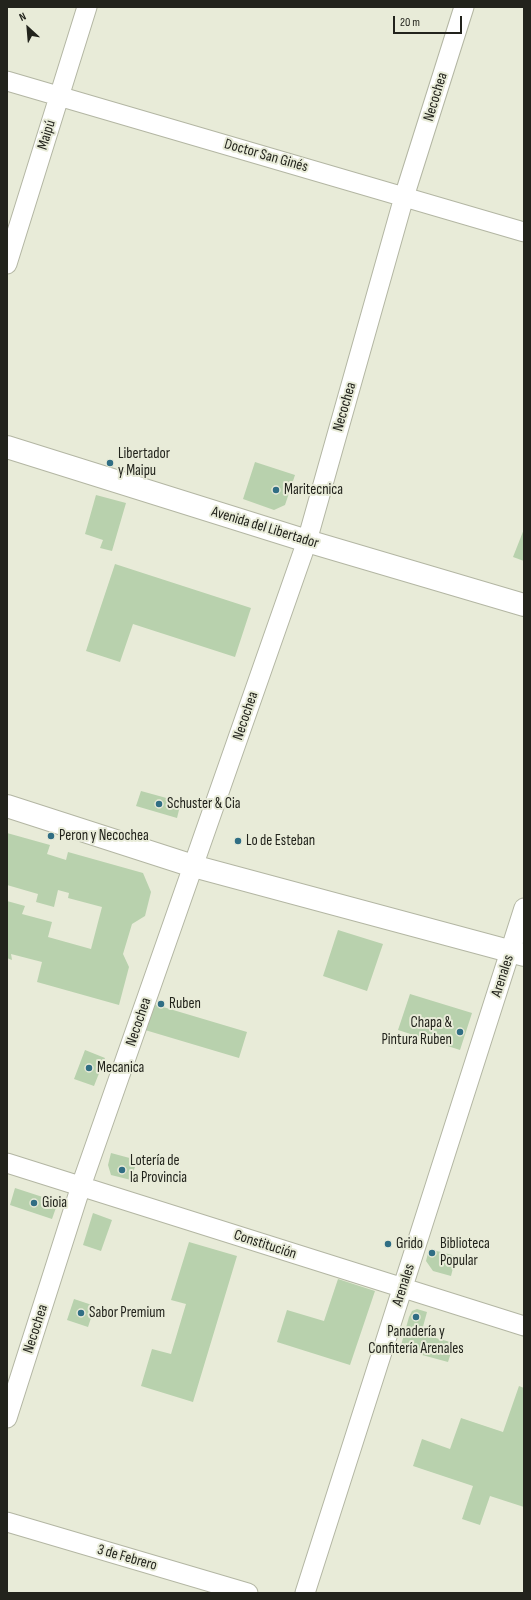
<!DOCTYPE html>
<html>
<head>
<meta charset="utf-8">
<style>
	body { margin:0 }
	#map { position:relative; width:531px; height:1600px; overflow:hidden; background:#e8ebd8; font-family:"Sofia Sans Condensed",sans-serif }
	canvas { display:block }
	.frame { position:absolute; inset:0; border:8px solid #22231c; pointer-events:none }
	.north { position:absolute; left:8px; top:8px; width:40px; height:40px; -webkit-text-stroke:3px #e8ebd8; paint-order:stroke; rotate:334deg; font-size:11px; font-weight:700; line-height:16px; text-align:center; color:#22231c }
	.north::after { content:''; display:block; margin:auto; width:14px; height:18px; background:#22231c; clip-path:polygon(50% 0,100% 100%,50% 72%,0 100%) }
	.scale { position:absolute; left:393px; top:16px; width:69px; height:18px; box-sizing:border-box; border:2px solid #22231c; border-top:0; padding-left:5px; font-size:12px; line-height:14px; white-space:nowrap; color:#22231c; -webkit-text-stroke:3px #e8ebd8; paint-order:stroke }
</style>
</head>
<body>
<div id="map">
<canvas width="531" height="1600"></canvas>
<div class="frame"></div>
<div class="north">N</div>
<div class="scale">20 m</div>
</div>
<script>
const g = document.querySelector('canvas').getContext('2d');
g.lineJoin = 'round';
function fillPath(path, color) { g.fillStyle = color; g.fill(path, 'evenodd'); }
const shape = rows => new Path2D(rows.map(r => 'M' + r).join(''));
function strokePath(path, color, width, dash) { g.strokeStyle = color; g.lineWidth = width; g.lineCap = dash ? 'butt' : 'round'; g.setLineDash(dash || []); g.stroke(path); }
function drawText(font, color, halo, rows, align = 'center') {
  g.font = font + ' "Sofia Sans Condensed",sans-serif'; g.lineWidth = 4; g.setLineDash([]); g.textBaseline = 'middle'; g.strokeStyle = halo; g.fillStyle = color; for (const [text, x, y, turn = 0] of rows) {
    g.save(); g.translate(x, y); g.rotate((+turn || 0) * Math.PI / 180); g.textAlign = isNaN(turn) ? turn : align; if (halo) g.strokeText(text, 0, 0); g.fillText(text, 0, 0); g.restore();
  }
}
fillPath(shape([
	[255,462,295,475,285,505,274,510,243,499],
	[96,495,126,503,112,551,100,548,103,540,85,534],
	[524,529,524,561,513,557],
	[115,564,251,608,235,657,133,624,120,662,86,651],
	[141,791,181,802,177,818,136,806],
	[7,833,50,845,47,854,66,860,68,852,143,873,151,892,145,916,132,924,123,954,129,967,119,1005,37,982,42,962,11,954,12,960,7,958,7,901,25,906,22,914,52,922,48,937,91,949,102,907,68,898,69,893,58,890,54,907,36,902,38,894,7,885],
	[338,930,383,944,367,991,323,976],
	[410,994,472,1013,460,1050,398,1030],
	[153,1004,247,1032,239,1058,145,1030],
	[85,1050,105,1058,94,1086,74,1079],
	[111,1153,137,1160,131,1180,111,1175,108,1165],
	[15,1188,58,1202,52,1219,10,1205],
	[93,1213,112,1220,101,1251,83,1245],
	[189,1242,237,1256,193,1402,141,1386,152,1349,171,1354,186,1304,171,1300],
	[429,1249,456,1256,451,1276,433,1271,426,1261],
	[338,1279,375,1291,350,1365,277,1342,287,1310,324,1321],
	[74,1299,95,1306,88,1327,67,1320],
	[417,1309,427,1312,421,1334,454,1343,448,1362,400,1349,409,1317,412,1311],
	[519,1386,524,1388,524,1507,490,1496,480,1525,462,1519,473,1486,413,1466,422,1439,450,1449,461,1418,503,1432]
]), '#b8d1ad');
const street = shape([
	[7,81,524,232],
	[7,264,87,7],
	[7,1163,524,1326],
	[7,1418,81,1186,307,541,404,197,464,7],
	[7,1522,248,1593],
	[305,1593,524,908]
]);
const secondary = shape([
	[7,447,307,541,524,605],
	[7,806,193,866,524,955]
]);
strokePath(street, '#b3b6a3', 21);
strokePath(secondary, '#b3b6a3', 24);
strokePath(street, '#fff', 19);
strokePath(secondary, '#fff', 22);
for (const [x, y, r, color] of [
	[110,463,4,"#306e84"],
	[276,490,4,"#306e84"],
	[159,804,4,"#306e84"],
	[51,836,4,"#306e84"],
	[238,841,4,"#306e84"],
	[161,1004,4,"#306e84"],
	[460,1032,4,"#306e84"],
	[89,1068,4,"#306e84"],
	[122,1170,4,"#306e84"],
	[34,1203,4,"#306e84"],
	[388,1244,4,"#306e84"],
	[432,1253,4,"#306e84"],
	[81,1313,4,"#306e84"],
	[416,1317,4,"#306e84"]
]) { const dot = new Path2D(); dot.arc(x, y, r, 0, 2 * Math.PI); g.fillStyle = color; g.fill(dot); strokePath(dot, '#e8ebd8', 1.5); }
drawText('15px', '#22231c', '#e8ebd8', [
	["Necochea",436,97,-73],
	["Maipú",47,135,-73],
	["Doctor San Ginés",266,156,16],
	["Necochea",345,407,-74],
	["Avenida del Libertador",265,528,17],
	["Necochea",246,716,-71],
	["Arenales",503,976,-72],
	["Necochea",139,1022,-71],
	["Constitución",265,1245,18],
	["Arenales",404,1285,-72],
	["Necochea",36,1329,-72],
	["3 de Febrero",127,1558,16]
]);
drawText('15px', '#22231c', '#e8ebd8', [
	["Libertador",118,454],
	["y Maipu",118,471],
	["Maritecnica",284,490],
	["Schuster & Cia",167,804],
	["Peron y Necochea",59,836],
	["Lo de Esteban",246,841],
	["Ruben",169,1004],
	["Chapa &",452,1023,"right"],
	["Pintura Ruben",452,1040,"right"],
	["Mecanica",97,1068],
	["Lotería de",130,1161],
	["la Provincia",130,1178],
	["Gioia",42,1203],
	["Grido",396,1244],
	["Biblioteca",440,1244],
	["Popular",440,1261],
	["Sabor Premium",89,1313],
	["Panadería y",416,1332,"center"],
	["Confitería Arenales",416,1349,"center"]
], 'left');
</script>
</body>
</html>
